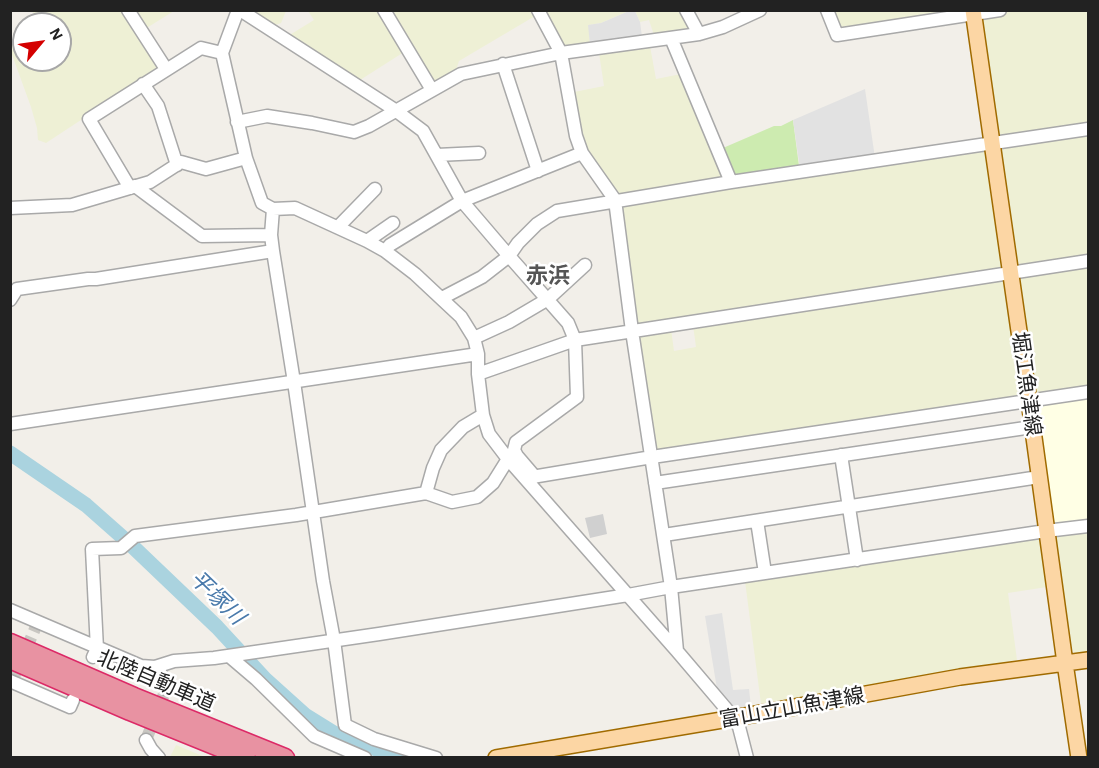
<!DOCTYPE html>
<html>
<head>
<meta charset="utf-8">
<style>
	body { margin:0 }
	#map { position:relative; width:1099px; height:768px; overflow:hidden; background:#f2efe9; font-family:"Alegreya Sans",sans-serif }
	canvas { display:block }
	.frame { position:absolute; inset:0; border:12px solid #222; pointer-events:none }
	.north { position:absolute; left:12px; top:12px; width:60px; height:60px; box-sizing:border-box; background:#fff; border:2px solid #a7a7a7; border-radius:50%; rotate:61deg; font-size:16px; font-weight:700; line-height:24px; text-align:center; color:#222 }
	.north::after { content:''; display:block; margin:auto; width:21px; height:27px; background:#d40000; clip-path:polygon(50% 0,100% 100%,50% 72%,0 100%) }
</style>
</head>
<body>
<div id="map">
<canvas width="1099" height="768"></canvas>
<div class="frame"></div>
<div class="north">N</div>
</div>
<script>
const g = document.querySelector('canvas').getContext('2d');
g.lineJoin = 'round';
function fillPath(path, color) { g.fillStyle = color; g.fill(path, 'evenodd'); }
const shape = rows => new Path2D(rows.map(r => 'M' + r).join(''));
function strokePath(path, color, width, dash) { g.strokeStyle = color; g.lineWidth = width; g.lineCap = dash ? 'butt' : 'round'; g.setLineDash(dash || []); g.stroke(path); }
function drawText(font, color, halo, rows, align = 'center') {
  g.font = font + ' "Alegreya Sans","Noto Sans JP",sans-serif'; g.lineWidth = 5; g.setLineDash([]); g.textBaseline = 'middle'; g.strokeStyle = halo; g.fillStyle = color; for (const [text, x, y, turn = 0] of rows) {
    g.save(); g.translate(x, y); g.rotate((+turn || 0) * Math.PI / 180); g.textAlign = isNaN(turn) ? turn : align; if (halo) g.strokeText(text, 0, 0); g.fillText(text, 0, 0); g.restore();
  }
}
fillPath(shape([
	[1088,396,1088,519,1050,525,1035,404]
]), '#ffffe5');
fillPath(shape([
	[603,514,607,534,590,538,585,518]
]), '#d0d0d0');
fillPath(shape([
	[531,10,535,16,459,61,456,70,432,82,389,11],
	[968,10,841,30,832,11],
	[32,11,122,11,160,68,46,143,38,140,37,128,31,107,11,52,11,41,24,33,24,60,60,60,60,24,37,24,40,22],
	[132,11,174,11,145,29],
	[248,11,286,10,286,11,281,23,270,27],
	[308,11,378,11,404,52,357,82,288,36,314,20],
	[542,11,629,11,601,23,589,25,590,45,563,48],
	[635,11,682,11,693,29,654,35,649,20,640,22],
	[980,11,1088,11,1088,388,1035,397],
	[650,46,656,79,681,74,725,179,617,197,584,147,574,92,604,86,599,53],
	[986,147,1004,269,637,325,621,204],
	[1005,277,1022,400,655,453,637,334,671,329,674,351,696,347,693,325],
	[1088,529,1088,652,1076,654,1069,648,1055,534],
	[1040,537,1047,587,1008,593,1017,660,761,704,745,581],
	[176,745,205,757,170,757]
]), '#eef0d5');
fillPath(shape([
	[793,120,799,166,733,179,723,148,774,126,781,126]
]), '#cdebb0');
fillPath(shape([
	[629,11,635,11,640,22,642,37,590,45,588,25,601,23],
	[865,89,875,158,800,169,793,120],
	[722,613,733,690,749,689,751,707,733,710,718,695,705,616]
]), '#e2e2e2');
strokePath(shape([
	[10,453,86,505,129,543,217,627,265,679,305,715,334,733,400,758]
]), '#aad3df', 15);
strokePath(shape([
	[12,681,38,622],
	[146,740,166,689]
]), '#c8c6c1', 12, [12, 6]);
const minor = shape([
	[128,10,166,69],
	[238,10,222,53,246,158,262,203,273,209,295,208,367,241,385,251,415,274,461,317,474,338,478,354,478,374,483,415,489,434,508,459,677,651,734,718,739,727,747,758],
	[240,10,395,110,423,131,462,201,509,256,568,323,575,340,1088,261],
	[384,10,432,90],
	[538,10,561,53,576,136,582,153,615,200,632,331,671,587,677,651],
	[686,10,699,34],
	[827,10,837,35,1000,10],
	[671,38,731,182],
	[503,64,538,171],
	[143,84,158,106,177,165],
	[237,122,267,116,312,123,354,132,369,126,461,74,561,53,699,34,723,27,760,10],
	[437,155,479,153],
	[135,186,202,236,271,235],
	[130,188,89,119,201,48,222,53],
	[10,208,72,205,150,182,181,162,206,169,246,158],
	[273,209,271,235,273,251,294,382,323,581,334,640,345,725,374,739,436,758],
	[338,227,375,189],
	[367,241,393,223],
	[385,251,390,245,462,201,582,153],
	[442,298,482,277,509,256,518,243,537,224,557,211,731,182,1088,129],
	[10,300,17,289,88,279,96,279,273,251],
	[474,338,509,322,548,299,585,265],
	[478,374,575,340,577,397,516,442,514,450,517,456,535,477],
	[10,424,478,354],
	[841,455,857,560],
	[526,478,652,457,1088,392],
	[655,483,1032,427],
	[426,493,452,502,477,497,493,483,508,459],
	[757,521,765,573],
	[664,535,1039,477],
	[10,610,141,666,155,667,174,661,214,658,379,634,628,595,671,587,1046,531,1088,526],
	[229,656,256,679,314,736,365,758],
	[93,657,97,649,92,549,121,548,135,536,296,515,426,493,433,468,441,450,463,427,483,415],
	[155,667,161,674,166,689],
	[10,681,70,707,73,700],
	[146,740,151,749,159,758]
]);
const major = shape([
	[973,10,1029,401,1065,663,1079,758],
	[496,758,734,718,960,677,1088,660]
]);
const highway = shape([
	[10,643,134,697,285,758],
	[10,659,130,711,246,758]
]);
strokePath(minor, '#a9a9a9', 15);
strokePath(major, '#a06b00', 18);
strokePath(highway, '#dc2a67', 21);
strokePath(minor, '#fff', 12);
strokePath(major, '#fcd6a4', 15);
strokePath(highway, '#e892a2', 18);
drawText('21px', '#222', '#fff', [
	["堀江魚津線",1026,384,82],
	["北陸自動車道",156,681,23],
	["富山立山魚津線",792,708,-10]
]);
drawText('bold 22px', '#555', '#fff', [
	["赤浜",548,276]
]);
drawText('italic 22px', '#4a7aab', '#fff', [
	["平塚川",217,598,44]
]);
</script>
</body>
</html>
